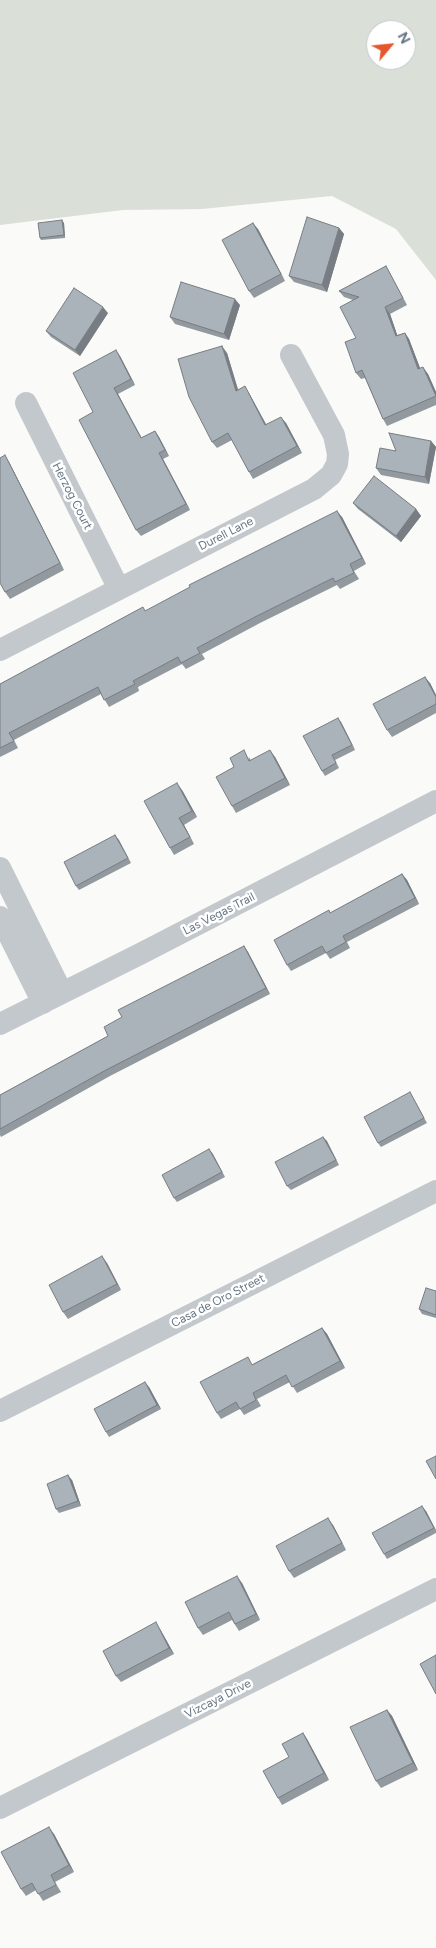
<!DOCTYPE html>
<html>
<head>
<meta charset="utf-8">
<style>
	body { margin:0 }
	#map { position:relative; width:436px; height:1948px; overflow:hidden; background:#fafaf8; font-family:Figtree,sans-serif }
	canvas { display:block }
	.north { position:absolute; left:366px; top:20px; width:50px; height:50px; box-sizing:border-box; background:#fff; border:1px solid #c1c8cd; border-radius:50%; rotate:62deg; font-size:14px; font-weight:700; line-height:20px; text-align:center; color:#657683 }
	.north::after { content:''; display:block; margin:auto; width:18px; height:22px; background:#e4572e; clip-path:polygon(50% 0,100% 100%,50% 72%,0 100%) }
</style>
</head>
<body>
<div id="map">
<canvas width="436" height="1948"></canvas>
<div class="north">N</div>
</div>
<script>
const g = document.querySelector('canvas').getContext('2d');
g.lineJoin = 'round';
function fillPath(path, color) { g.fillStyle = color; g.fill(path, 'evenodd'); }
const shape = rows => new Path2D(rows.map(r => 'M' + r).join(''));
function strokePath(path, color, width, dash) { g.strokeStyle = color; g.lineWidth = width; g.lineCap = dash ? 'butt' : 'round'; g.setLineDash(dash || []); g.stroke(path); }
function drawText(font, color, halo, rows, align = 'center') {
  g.font = font + ' Figtree,sans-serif'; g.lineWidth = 5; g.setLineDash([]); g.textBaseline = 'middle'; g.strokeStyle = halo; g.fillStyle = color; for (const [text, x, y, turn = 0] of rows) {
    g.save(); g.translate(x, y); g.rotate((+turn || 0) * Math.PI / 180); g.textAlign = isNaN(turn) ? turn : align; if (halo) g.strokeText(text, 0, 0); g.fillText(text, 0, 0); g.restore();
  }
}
fillPath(shape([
	[0,0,436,0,436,280,396,229,332,196,202,209,123,210,0,225],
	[376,30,406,30,406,60,376,60]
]), '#dadfd7');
strokePath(shape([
	[26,403,119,589],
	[0,650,314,489,331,475,337,464,338,454,334,435,291,355],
	[0,868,62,993],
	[0,917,43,1003],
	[0,1024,142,953,436,801],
	[0,1411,436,1191],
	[0,1808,436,1589]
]), '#c3c8cc', 22);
fillPath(shape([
	[64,223,65,238,41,240,40,238],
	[339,228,344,234,327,292,294,282,289,276],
	[258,229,285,281,254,298,249,291],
	[386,266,390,273,407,305,390,314,397,335,405,333,409,339,420,368,428,374,436,392,436,405,387,426,383,419,365,378,361,379,356,373,356,338,353,300,344,297,339,291],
	[240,305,229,340,175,324,170,317],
	[108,313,80,356,51,337,46,331],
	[227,353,238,389,249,393,266,424,286,423,302,453,253,479,249,472,232,440,217,448,212,442],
	[120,356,135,385,118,394,141,438,155,431,159,437,169,456,163,459,190,510,141,536,136,530,93,412],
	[431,441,436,447,429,484,381,475,376,468,396,451],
	[9,462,64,570,10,599,5,592],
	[353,503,416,509,421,516,401,542,358,509],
	[342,517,366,564,354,571,359,579,340,589,337,585,260,623,202,654,205,659,186,669,182,664,138,687,139,691,109,707,101,694,14,740,18,748,0,757,0,684,146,611],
	[430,683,436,695,436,713,392,737,387,730],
	[341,722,355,750,335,760,339,768,325,776,322,771],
	[249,757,251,761,275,757,290,785,236,813,232,806],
	[182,790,197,817,184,825,194,844,174,855,170,848],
	[115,835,131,863,79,890,76,886],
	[402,874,407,880,419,904,347,942,350,948,330,959,326,953,291,971,287,965,331,913],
	[244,946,248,952,270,994,110,1076,1,1137,0,1135,0,1095,108,1036,122,1017],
	[410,1092,427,1123,381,1147,378,1143],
	[323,1137,339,1165,291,1190,287,1186],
	[209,1149,225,1177,177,1202,174,1198],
	[107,1263,121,1290,68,1319,63,1312],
	[436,1291,436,1318,422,1314,419,1309],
	[322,1328,327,1334,345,1368,297,1393,290,1382,257,1399,261,1406,244,1415,240,1409,221,1419,217,1413,253,1364],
	[149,1387,161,1409,109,1437,106,1432],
	[72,1480,81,1506,59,1513,56,1509],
	[426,1511,436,1530,436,1533,387,1559,384,1554],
	[333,1525,346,1550,294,1578,289,1571],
	[242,1583,260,1620,239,1631,232,1620,203,1635,198,1628],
	[160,1629,174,1654,121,1682,116,1676],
	[387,1710,392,1716,418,1770,381,1788,376,1781],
	[303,1733,307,1739,329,1780,282,1805,278,1798,289,1757],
	[54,1834,74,1872,55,1882,61,1892,43,1901,36,1890,26,1896,21,1889]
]), '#929a9f');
fillPath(shape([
	[62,220,64,223,65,238,64,235],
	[253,223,258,229,285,281,281,274],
	[339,228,344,234,327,292,322,285],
	[235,299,240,305,229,340,224,334],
	[103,307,108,313,80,356,75,350],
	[385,307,390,314,400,343,396,336],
	[405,333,409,339,423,376,418,369],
	[222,346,227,353,240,397,236,391],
	[116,350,120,356,135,385,131,379],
	[423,367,428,374,436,392,436,396],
	[245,386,249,393,270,432,265,425],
	[114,388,118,394,145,444,141,438],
	[281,417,286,423,302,453,297,446],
	[155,431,159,437,169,456,165,450],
	[431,441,436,447,429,484,425,477],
	[159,453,163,459,190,510,186,504],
	[5,455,9,462,64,570,60,563],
	[416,509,421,516,401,542,396,536],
	[337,511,342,517,366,564,362,558],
	[425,677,430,683,436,695,436,697],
	[338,718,341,722,355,750,352,745],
	[270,750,275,757,290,785,285,778],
	[177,783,182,790,197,817,192,811],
	[179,818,184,825,194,844,190,837],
	[115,835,119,840,131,863,128,858],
	[402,874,407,880,419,904,415,898],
	[244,946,248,952,270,994,266,988],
	[323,1137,327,1141,339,1165,336,1160],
	[209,1149,213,1154,225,1177,222,1172],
	[102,1256,107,1263,121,1290,117,1284],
	[322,1328,327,1334,345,1368,340,1361],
	[145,1382,149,1387,161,1409,157,1405],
	[68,1475,72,1480,81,1506,78,1501],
	[422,1506,426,1511,436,1531,434,1528],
	[328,1518,333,1525,346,1550,342,1543],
	[237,1576,242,1583,260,1620,256,1614],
	[156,1622,160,1629,174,1654,169,1648],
	[387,1710,392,1716,418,1770,413,1763],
	[303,1733,307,1739,329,1780,324,1773],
	[49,1827,54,1834,74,1872,69,1865]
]), '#777d82');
const building = shape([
	[307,217,339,228,322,285,289,276,307,217],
	[62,220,64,235,40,238,38,223,62,220],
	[253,223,281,274,249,291,222,240,253,223],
	[386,266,403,298,385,307,396,336,405,333,418,369,423,367,436,396,383,419,362,370,356,373,345,342,356,338,340,307,359,297,339,291,386,266],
	[181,282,235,299,224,334,170,317,181,282],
	[74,288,103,307,75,350,46,331,74,288],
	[222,346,236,391,245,386,265,425,281,417,297,446,249,472,228,433,212,442,189,397,178,359,222,346],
	[116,350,131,379,114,388,141,438,155,431,165,450,159,453,186,504,136,530,79,420,93,412,73,373,116,350],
	[389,433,431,441,425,477,376,468,380,448,396,451,389,433],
	[5,455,60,563,5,592,0,583,0,458,5,455],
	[374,476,416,509,396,536,353,503,374,476],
	[337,511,362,558,350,564,354,573,335,582,333,578,255,617,197,648,200,653,181,663,178,657,133,681,135,684,104,700,98,687,9,733,14,741,0,748,0,684,143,607,145,611,190,587,189,585,337,511],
	[425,677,436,697,436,704,387,730,373,704,425,677],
	[338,718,352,745,332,755,336,763,322,771,303,736,338,718],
	[244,750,249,761,270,750,285,778,232,806,216,777,234,767,230,758,244,750],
	[177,783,192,811,179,818,190,837,170,848,144,801,177,783],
	[115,835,128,858,76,886,64,862,115,835],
	[402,874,415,898,343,936,346,942,326,953,322,946,287,965,274,940,329,910,330,913,402,874],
	[244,946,266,988,106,1070,0,1129,0,1095,108,1036,104,1027,122,1017,118,1010,244,946],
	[410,1092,424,1118,378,1143,364,1117,410,1092],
	[323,1137,336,1160,287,1186,275,1162,323,1137],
	[209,1149,222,1172,174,1198,162,1175,209,1149],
	[102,1256,117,1284,63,1312,49,1285,102,1256],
	[426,1288,436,1291,436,1315,419,1309,426,1288],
	[322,1328,340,1361,292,1387,286,1375,253,1393,256,1400,240,1409,236,1402,217,1413,200,1382,248,1357,252,1365,322,1328],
	[145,1382,157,1405,106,1432,94,1409,145,1382],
	[436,1456,436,1479,426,1461,436,1456],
	[68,1475,78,1501,56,1509,47,1484,68,1475],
	[422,1506,434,1528,384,1554,372,1533,422,1506],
	[328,1518,342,1543,289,1571,276,1546,328,1518],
	[237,1576,256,1614,235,1624,229,1612,198,1628,185,1602,237,1576],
	[156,1622,169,1648,116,1676,103,1651,156,1622],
	[436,1655,436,1694,420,1664,436,1655],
	[387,1710,413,1763,376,1781,350,1727,387,1710],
	[303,1733,324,1773,278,1798,263,1771,289,1757,282,1744,303,1733],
	[49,1827,69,1865,51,1875,56,1885,38,1894,32,1883,21,1889,1,1852,49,1827]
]);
fillPath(building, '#aab3b9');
strokePath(building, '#777d82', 1);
drawText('12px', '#657683', '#fff', [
	["Herzog Court",72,496,63],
	["Durell Lane",226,534,-27],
	["Las Vegas Trail",219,914,-27],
	["Casa de Oro Street",218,1301,-27],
	["Vizcaya Drive",218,1699,-27]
]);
</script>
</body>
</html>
